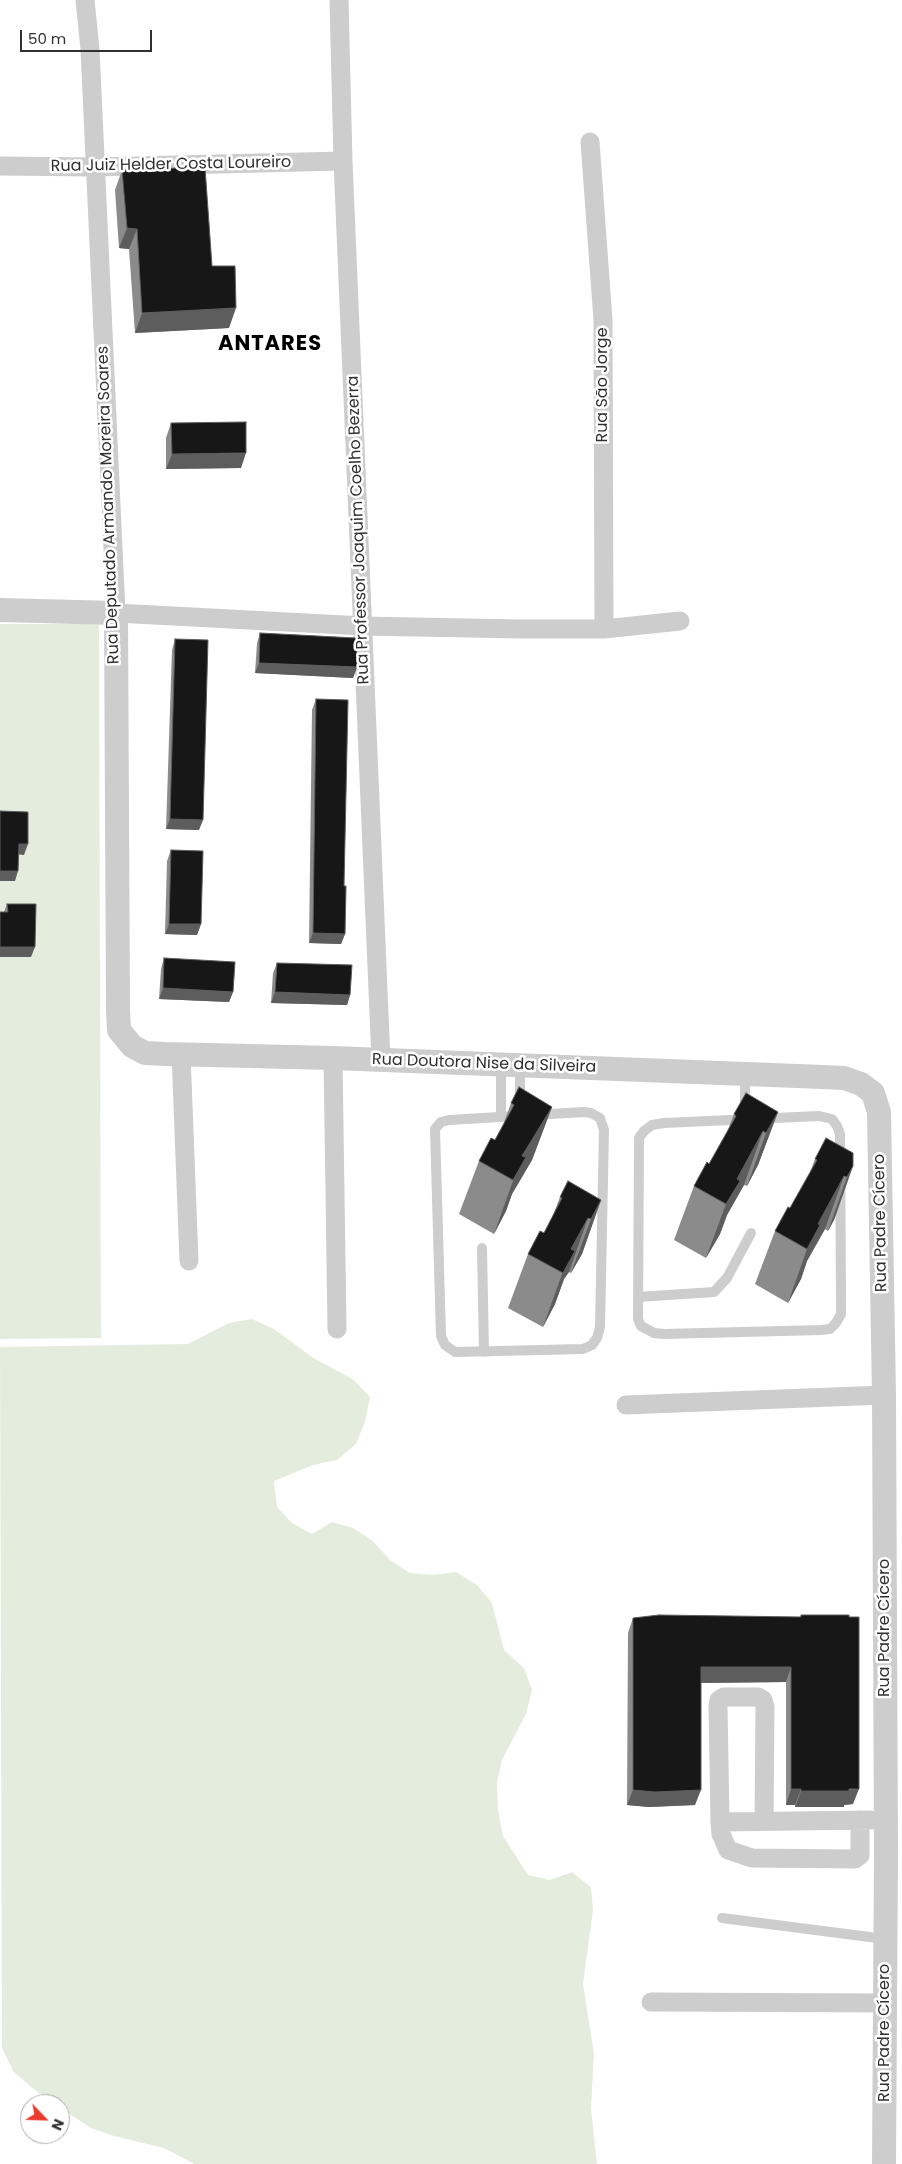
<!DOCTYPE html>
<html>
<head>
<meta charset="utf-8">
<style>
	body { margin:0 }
	#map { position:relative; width:902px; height:2164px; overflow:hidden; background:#fff; font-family:Poppins,sans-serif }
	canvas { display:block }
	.north { position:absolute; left:20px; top:2094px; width:50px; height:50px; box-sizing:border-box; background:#fff; border:1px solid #acacac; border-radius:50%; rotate:114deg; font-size:14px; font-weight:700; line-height:20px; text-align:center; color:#303030 }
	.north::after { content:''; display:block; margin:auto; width:18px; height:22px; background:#e93b2f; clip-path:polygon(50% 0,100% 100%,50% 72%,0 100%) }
	.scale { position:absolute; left:20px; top:30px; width:132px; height:22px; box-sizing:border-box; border:2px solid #303030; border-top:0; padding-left:6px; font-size:15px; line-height:18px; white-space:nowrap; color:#303030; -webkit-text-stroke:4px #fff; paint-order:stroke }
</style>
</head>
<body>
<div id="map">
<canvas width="902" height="2164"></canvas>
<div class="north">N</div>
<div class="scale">50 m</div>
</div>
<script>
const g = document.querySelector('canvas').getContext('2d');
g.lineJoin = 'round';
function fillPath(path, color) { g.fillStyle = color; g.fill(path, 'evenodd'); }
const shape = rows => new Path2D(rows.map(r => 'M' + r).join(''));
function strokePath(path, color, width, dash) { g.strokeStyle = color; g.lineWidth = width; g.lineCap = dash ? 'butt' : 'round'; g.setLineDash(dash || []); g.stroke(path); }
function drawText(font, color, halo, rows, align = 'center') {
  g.font = font + ' Poppins,sans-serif'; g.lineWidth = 5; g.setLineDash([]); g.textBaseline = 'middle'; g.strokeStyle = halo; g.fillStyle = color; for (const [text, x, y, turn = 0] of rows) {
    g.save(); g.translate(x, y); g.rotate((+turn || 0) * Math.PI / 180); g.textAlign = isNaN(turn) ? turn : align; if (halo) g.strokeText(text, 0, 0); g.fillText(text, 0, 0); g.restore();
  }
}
fillPath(shape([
	[0,624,99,624,101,1338,0,1339],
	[252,1319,274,1329,312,1357,354,1380,370,1397,365,1422,356,1444,337,1460,313,1465,274,1481,277,1507,292,1523,312,1534,332,1522,353,1528,373,1541,390,1560,410,1573,433,1575,456,1572,477,1585,492,1603,504,1650,524,1668,532,1690,526,1714,502,1760,497,1783,498,1810,503,1836,528,1875,550,1880,572,1872,591,1887,593,1910,583,1984,594,2054,591,2108,597,2164,194,2164,164,2148,114,2136,91,2128,60,2108,60,2104,53,2104,30,2086,13,2071,2,2048,0,1347,188,1344,229,1323]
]), '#e4eddd');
strokePath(shape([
	[501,1065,501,1117],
	[520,1066,520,1100],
	[745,1074,745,1108],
	[584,1112,591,1113,600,1118,604,1130,600,1327,597,1338,592,1345,583,1349,455,1352,445,1345,441,1336,435,1129,441,1122,449,1120,584,1112],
	[819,1116,832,1119,837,1126,840,1134,841,1302,841,1314,836,1323,830,1329,821,1330,664,1334,654,1333,641,1326,638,1319,639,1138,644,1131,652,1125,664,1123,819,1116],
	[482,1248,484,1352],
	[638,1297,714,1292,727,1278,751,1233],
	[722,1918,885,1939]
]), '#cdcdcd', 10);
strokePath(shape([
	[85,0,90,49,116,613,363,626,520,629,604,629,680,621],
	[339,0,343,161,381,1061],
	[590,142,603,320,604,629],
	[0,166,94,167,343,161],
	[181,1053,189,1261],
	[333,1058,337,1329],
	[626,1405,884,1395],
	[764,1821,765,1707,763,1700,758,1697,724,1697,719,1700,718,1705,720,1822,721,1834,728,1850,752,1858,855,1859,860,1855,860,1820],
	[720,1822,871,1820],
	[651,2002,884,2003]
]), '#cdcdcd', 19);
strokePath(shape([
	[0,610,116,613,118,1010,119,1030,132,1046,145,1053,165,1054,333,1058,823,1077,844,1078,861,1084,873,1093,879,1112,884,1395,886,1853,884,2164]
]), '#cdcdcd', 24);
fillPath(shape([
	[122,170,212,266,229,328,135,333,129,249,119,248,115,190],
	[171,423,241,468,166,469,166,438],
	[260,633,357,667,353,678,255,673,257,643],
	[175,639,199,830,166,829,172,650],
	[316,699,344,886,345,934,341,944,309,943,312,710],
	[171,850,201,924,197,935,165,934,167,861],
	[7,904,31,957,0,957,0,912,4,912],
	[164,958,233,992,229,1002,159,999,161,969],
	[277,963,350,995,347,1005,271,1003,273,973],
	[511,1103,552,1107,532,1160,512,1194,506,1211,494,1234,459,1214,479,1161,495,1140,503,1125],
	[778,1112,758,1165,747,1186,744,1185,727,1215,720,1234,706,1258,674,1240,694,1186,709,1164,727,1132,734,1114],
	[815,1159,853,1166,834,1220,828,1231,825,1229,807,1261,801,1279,788,1303,755,1284,775,1231,790,1208,809,1175],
	[560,1197,601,1200,582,1254,571,1273,569,1272,564,1279,555,1304,543,1327,508,1308,528,1254,544,1233,552,1218],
	[801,1615,853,1804,844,1805,844,1807,795,1807,795,1805,786,1805,786,1682,701,1683,695,1805,649,1807,627,1805,628,1633,633,1618,800,1617]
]), '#8b8b8b');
fillPath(shape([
	[127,228,137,229,129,249,119,248],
	[236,308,229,328,135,333,142,313],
	[246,453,241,468,166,469,172,454],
	[259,663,357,667,353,678,255,673],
	[170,819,203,820,199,830,166,829],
	[19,844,28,844,24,855,15,854],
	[0,871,18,871,15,881,0,881],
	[169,924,201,924,197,935,165,934],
	[313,933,345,934,341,944,309,943],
	[0,947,35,947,31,957,0,957],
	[163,988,233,992,229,1002,159,999],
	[275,992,350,995,347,1005,271,1003],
	[552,1107,532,1160,512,1194,506,1211,494,1234,522,1156],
	[778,1112,758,1165,747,1186,766,1133],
	[763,1131,744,1185,727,1215,720,1234,706,1258,726,1204,737,1179],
	[853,1166,834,1220,828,1231,847,1177],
	[844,1176,825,1229,807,1261,801,1279,788,1303,807,1249,818,1224],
	[601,1200,582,1254,571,1273,591,1219],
	[588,1218,569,1272,564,1279,555,1304,543,1327,571,1249],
	[701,1667,791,1667,786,1682,695,1683],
	[791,1789,801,1789,795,1805,786,1805],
	[859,1789,853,1804,844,1805,844,1807,795,1807,801,1791],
	[633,1790,701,1790,695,1805,649,1807,627,1805]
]), '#5d5d5d');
const building = shape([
	[205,167,212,266,235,266,236,308,142,313,137,229,127,228,122,170,205,167],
	[246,422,246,453,172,454,171,423,246,422],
	[260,633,356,638,357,667,259,663,260,633],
	[175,639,208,640,203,820,170,819,175,639],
	[316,699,348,700,344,886,346,886,345,934,313,933,316,699],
	[0,811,28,812,28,844,19,844,18,871,0,871,0,811],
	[171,850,203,851,201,924,169,924,171,850],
	[7,904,36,904,35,947,0,947,0,912,8,912,7,904],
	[164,958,235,962,233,992,163,988,164,958],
	[277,963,352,965,350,995,275,992,277,963],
	[519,1087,552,1107,522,1156,526,1157,513,1180,479,1161,491,1138,495,1140,514,1105,511,1103,519,1087],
	[746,1093,778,1112,766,1133,763,1131,737,1179,740,1181,726,1204,694,1186,707,1162,709,1164,736,1116,734,1114,746,1093],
	[826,1138,853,1153,853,1166,847,1177,844,1176,818,1224,820,1225,807,1249,775,1231,788,1207,790,1208,817,1160,815,1159,826,1138],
	[568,1181,601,1200,591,1219,588,1218,571,1249,575,1251,563,1273,528,1254,540,1231,544,1233,562,1198,560,1197,568,1181],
	[659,1615,801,1617,801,1615,849,1615,849,1617,859,1617,859,1789,849,1789,849,1791,801,1791,801,1789,791,1789,791,1667,701,1667,701,1790,655,1792,633,1790,633,1618,659,1615]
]);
fillPath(building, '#171717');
strokePath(building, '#5d5d5d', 1);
drawText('16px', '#303030', '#fff', [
	["Rua Juiz Helder Costa Loureiro",171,165,-1],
	["Rua São Jorge",603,385,-90],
	["Rua Deputado Armando Moreira Soares",109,505,-92],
	["Rua Professor Joaquim Coelho Bezerra",359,530,-92],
	["Rua Doutora Nise da Silveira",484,1064,2],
	["Rua Padre Cícero",881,1223,-91],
	["Rua Padre Cícero",885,1628,-90],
	["Rua Padre Cícero",885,2033,-90]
]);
g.letterSpacing = '1px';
drawText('bold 21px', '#000', '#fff', [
	["ANTARES",270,345]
]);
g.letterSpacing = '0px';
</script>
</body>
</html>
